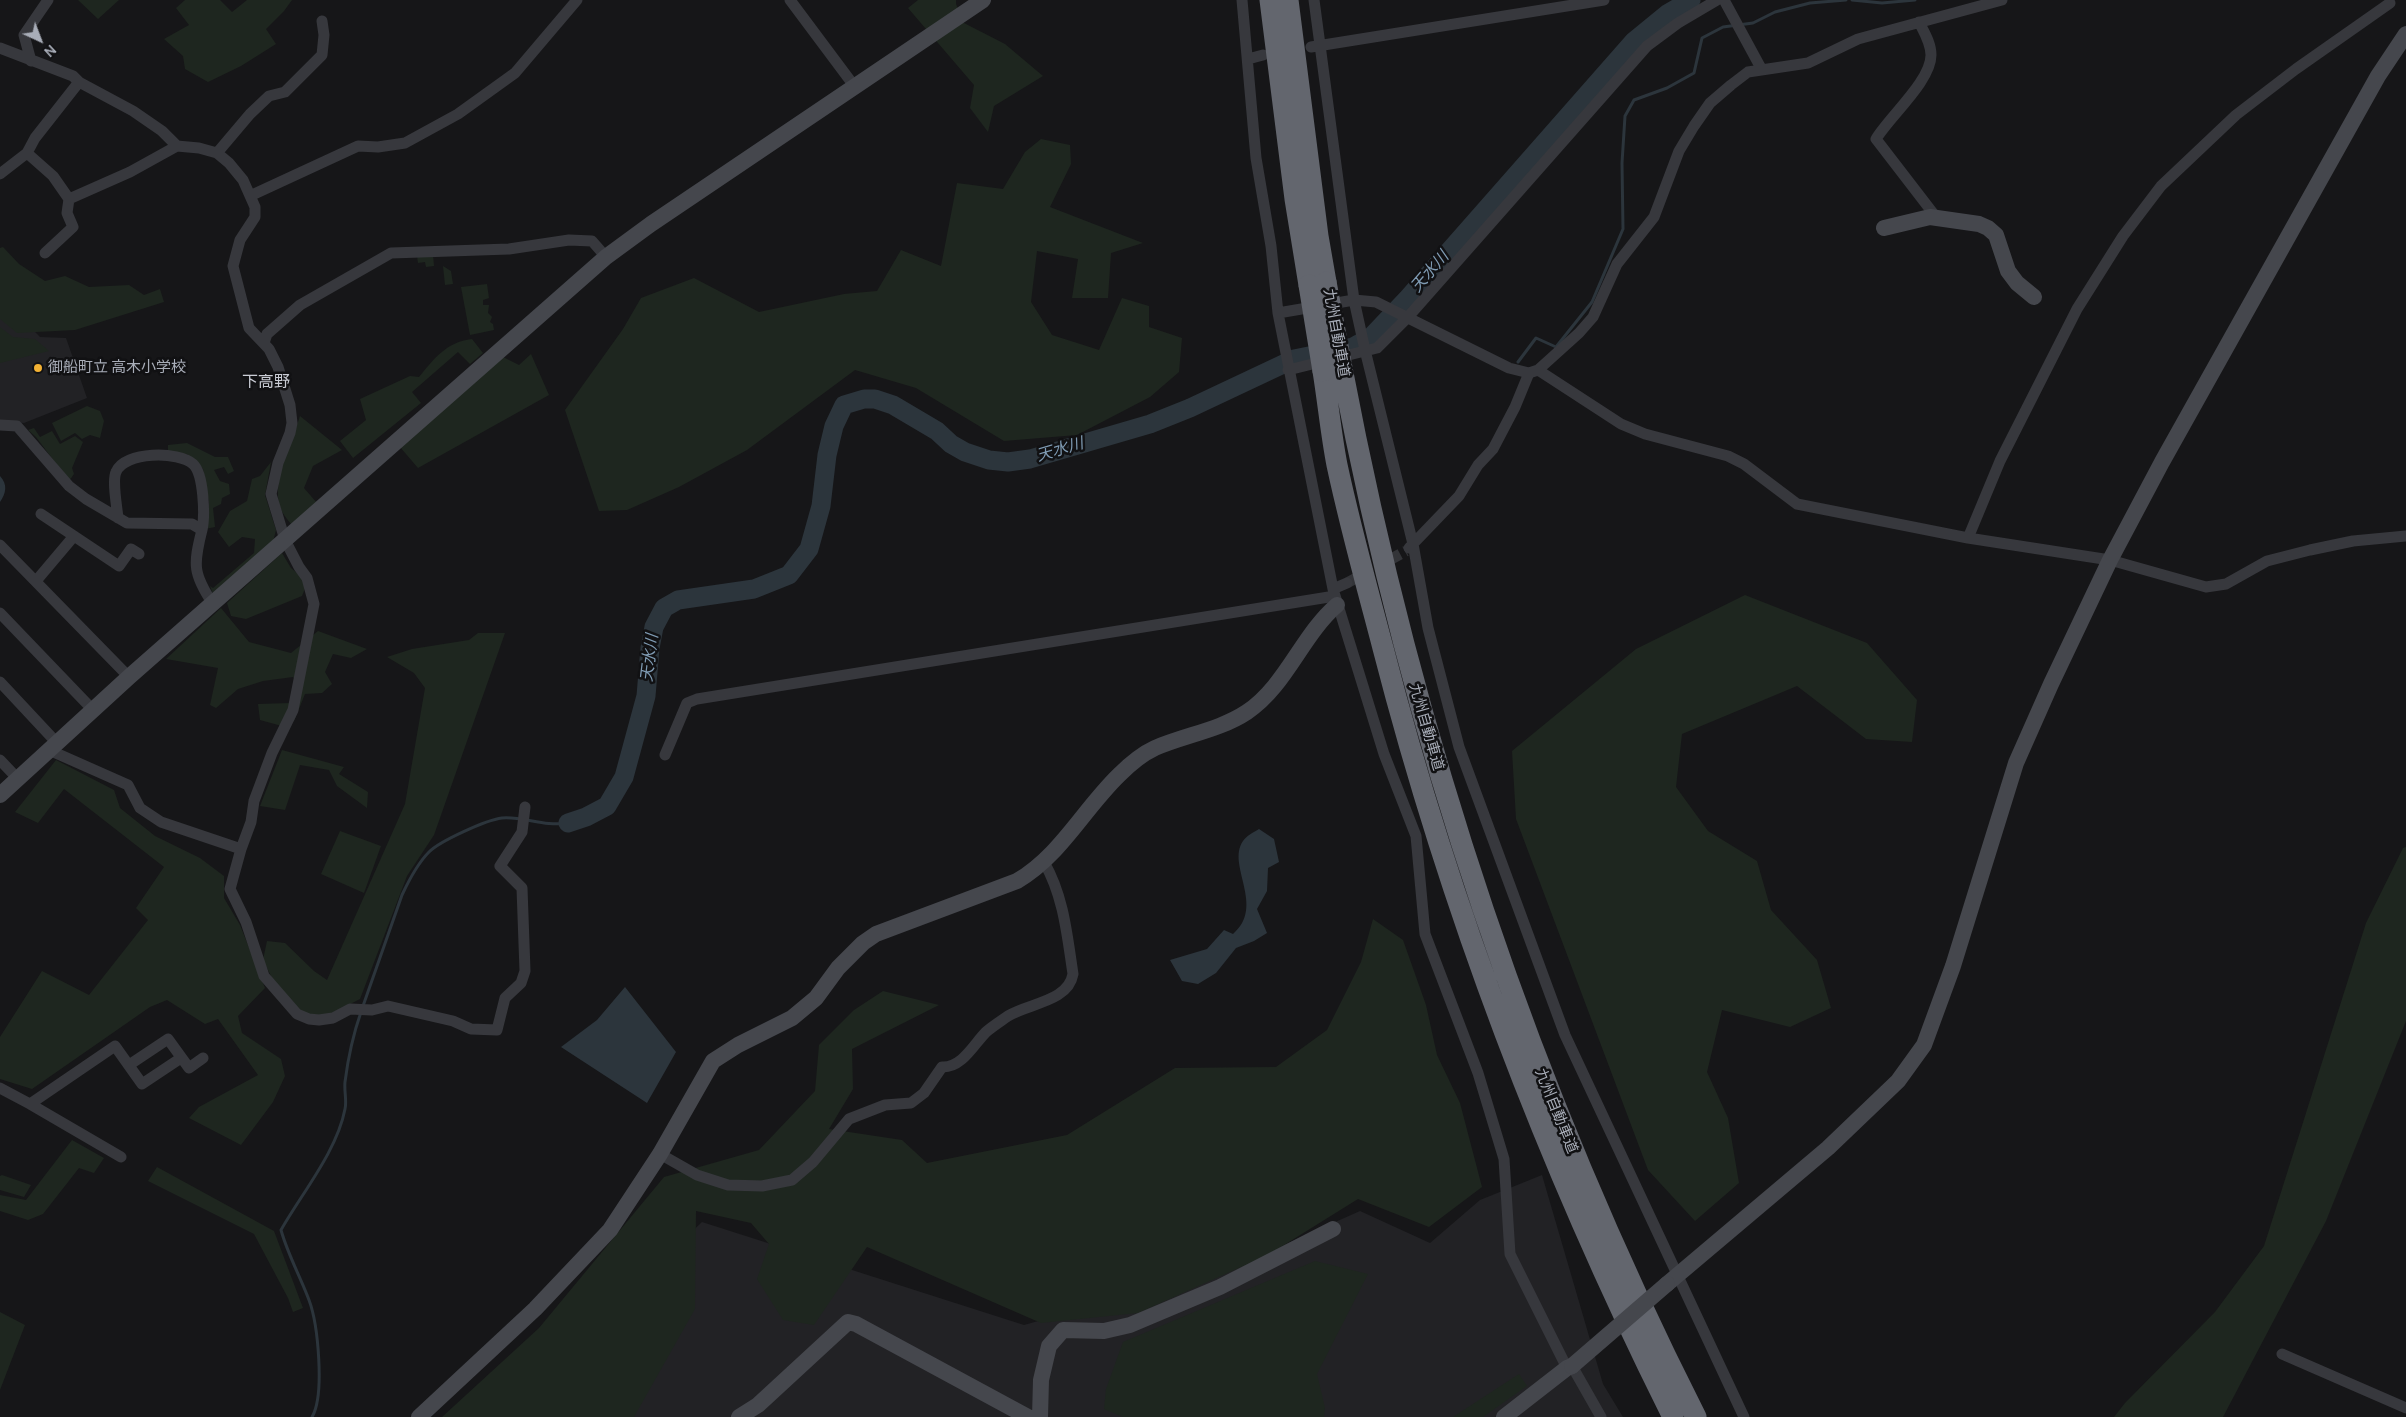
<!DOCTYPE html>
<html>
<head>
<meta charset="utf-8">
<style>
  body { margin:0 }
  #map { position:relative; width:2406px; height:1417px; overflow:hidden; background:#161618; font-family:Manrope,sans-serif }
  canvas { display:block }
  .north { position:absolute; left:15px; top:15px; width:50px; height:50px; -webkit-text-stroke:4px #111113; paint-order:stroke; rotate:137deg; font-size:14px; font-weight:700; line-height:20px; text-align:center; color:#a8adb8 }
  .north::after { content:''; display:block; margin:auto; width:18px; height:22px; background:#a8adb8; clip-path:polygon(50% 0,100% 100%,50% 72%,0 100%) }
</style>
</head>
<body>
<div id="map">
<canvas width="2406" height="1417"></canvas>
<div class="north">N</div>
</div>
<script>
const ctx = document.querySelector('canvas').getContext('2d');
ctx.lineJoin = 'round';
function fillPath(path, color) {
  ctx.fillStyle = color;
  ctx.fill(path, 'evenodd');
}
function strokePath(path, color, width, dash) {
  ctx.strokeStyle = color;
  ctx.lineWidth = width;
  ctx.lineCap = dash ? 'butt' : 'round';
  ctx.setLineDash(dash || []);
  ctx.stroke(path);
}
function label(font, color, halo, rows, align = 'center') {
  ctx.font = font + ' Manrope,"Noto Sans JP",sans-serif';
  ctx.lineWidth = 5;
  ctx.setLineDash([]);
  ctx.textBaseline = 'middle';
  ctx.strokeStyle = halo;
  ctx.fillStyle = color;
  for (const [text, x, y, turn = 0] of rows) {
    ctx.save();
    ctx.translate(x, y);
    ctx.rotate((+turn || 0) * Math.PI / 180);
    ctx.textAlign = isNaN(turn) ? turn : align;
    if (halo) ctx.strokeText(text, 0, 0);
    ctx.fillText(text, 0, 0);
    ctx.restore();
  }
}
const built = new Path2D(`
  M0,296L40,337L66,338L87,398L24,423L0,421Z
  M1542,1175L1603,1384L1623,1417H497L702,1222L1024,1325L1243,1263L1360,1211L1430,1243L1480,1200Z`);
const green = new Path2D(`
  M78,0H119L98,19Z
  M185,0H220L232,12L247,0H292L284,11L266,29L276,44L241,66L208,82L185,69L183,56L164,39L189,25L176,8Z
  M918,0H956V4L964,23L1005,44L1043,76L994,106L988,132L970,108L974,85L908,8Z
  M1041,139L1070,145L1071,164L1050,207L1143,243L1111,253L1108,298H1072L1078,259L1037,251L1031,302L1052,335L1099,350L1122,298L1149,306V327L1182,338L1179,372L1150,397L1077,435L1004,441L916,388L855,370L747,450L679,487L627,510L599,511L565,410L623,329L641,298L694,278L759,312L844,294L877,291L901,250L941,266L957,183L1003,189L1025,152Z
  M3,247L19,264L45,281L65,276L89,287L129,285L144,295L160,289L164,302L75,330L17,333L0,319V248Z
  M433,255L434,266L426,267L425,262L418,263L417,256Z
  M443,266L451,271L453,284L445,285Z
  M487,284L489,298L483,300V305H489L488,313L492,317L490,322L493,324L494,330L470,335L461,287Z
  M0,327L13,337L35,339L49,351L0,363Z
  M472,339L483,353L470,364L458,352L412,392L421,403L353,458L340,441L366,420L360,399L410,376L419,377C434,359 446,342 472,339Z
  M531,354L549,395L418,468L400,447L501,356L519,365Z
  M87,406L100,411L104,421L100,438L90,435L82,439L75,433L61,441L52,423Z
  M300,416L342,450L313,466L304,488L317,503L292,525C285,517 278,508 278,497C277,470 292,441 300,416Z
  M34,428L40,437L52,431L60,444L75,436L83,442L72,468L74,474L69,481L36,437L28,430Z
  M187,443L215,457H228L234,471L228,474L224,467L214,470L220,481L229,484L230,494L222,498L221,504L213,508L215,527L205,529L209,503L203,469L187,454L168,453V445Z
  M271,462L265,495L276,530L272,546L213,594L210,586L213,588L254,553L255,539L242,537L229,547L218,532L230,511L247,501L252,479L260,476Z
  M282,553L291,568L303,578L306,586L302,596L246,619L231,616L227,603Z
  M1745,595L1867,643L1917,700L1912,742L1866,739L1797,686L1682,734L1676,787L1708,831L1757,861L1771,910L1817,960L1831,1008L1790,1027L1722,1010L1707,1072L1728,1118L1739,1183L1695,1221L1648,1170L1516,819L1512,751L1636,649Z
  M221,608L249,642L291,653L318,631L367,649L351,658L333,654L325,672L332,684L322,693L305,694L294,721L282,726L260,720L258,704L290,703L299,686L293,677L263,681L238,689L216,708L210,705L218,668L166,659Z
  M478,633H505L434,835L407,876L360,999L323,1018L299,1011L278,990L263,960L267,941L285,943L314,971L327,980L405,804L425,688L414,673L387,657L412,649L469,640Z
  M282,750L344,767L339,774L368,792L367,808L337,786L329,770L300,765L285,810L260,806Z
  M56,760L114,790L120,808L155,836L200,858L224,876V898L240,925L265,988L238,1016L242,1033L281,1059L285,1076L273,1102L241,1145L189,1118L199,1107L258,1075L218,1019L205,1024L167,1000L150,1007L32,1089L0,1079V1037L42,971L89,995L148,920L136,908L164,867L64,789L38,823L15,812Z
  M340,831L381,846L364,893L321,874Z
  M2406,847V1021L2326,1221L2223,1417H2114L2125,1403L2215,1312L2264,1246L2366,923L2403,848Z
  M1373,919L1403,940L1426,1005L1437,1055L1460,1103L1482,1187L1429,1227L1358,1199L1268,1255L1138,1313L1041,1323L867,1247L814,1325L783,1320L757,1279L769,1244L751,1223L696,1211L695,1309L634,1417H442L539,1328L664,1177L759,1150L815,1091L819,1045L854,1010L883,991L939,1005L852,1049L853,1089L829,1129L902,1140L927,1163L1067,1135L1175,1068L1276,1067L1327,1030L1361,962Z
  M72,1140L104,1158L94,1173L79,1168L43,1214L28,1220L0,1211V1195L26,1200Z
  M157,1167L274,1231L303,1308L293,1312L288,1298L254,1234L148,1181Z
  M0,1176L2,1175L31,1185L24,1197L0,1190Z
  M1315,1261L1368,1274L1317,1374L1325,1408L1324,1417H1123L1104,1409L1106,1389L1123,1342Z
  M0,1312L25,1325L0,1390Z
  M1519,1374L1527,1386L1483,1417H1453Z`);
const water = new Path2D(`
  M0,476C8,485 6,493 0,502Z
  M1259,829L1274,839L1279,862L1268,868L1267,891L1257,909L1267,933L1254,941L1236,948L1216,973L1198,984L1182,981L1170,960L1207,949L1224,930L1233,934C1266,906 1226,865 1243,841C1246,836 1254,832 1259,829Z
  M625,987L676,1052L647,1103L561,1047L597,1020Z`);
const stream = new Path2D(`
  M1852,0L1882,3L1915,0
  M1518,362L1536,338L1556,347L1592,302L1623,229L1622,163L1625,116L1634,100L1667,88L1694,73L1702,38L1723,27L1753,23L1775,12L1810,3L1846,0
  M363,1006L402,895C409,880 417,864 429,852C440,841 486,820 502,818C523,816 544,827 568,823
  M312,1417C325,1395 318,1324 309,1300C300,1276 288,1255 281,1230C302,1193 337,1151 345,1109C347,1101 344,1091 345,1082C348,1058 353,1035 361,1012`);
const river = new Path2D(`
  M568,823L586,817L607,806L624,777L646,696L650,648L654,627L664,608L678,600L754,589L789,575L809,549L821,506L827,455L834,426L844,405L864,399H875L893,405L937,431L951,444L965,452L989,460L1008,462L1030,459L1150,424L1190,408L1294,359L1353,347L1371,337L1408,298L1634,41L1667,14L1691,0`);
const streetTunnel = new Path2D(`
  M1347,583L1406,551`);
const street = new Path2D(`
  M790,0L855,87
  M1242,0L1256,158L1271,246L1278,313L1333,589L1384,754L1416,836L1425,934L1478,1073L1504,1159L1510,1254L1567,1368
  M1314,0L1354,300L1365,350L1413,544L1428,628L1459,747L1565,1035L1744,1417
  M1724,0L1762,70
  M1919,22C1924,32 1931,43 1931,55C1931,81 1890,116 1876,139L1936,217
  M1311,47L1604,0
  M0,48L73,76L79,82L133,111L162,131L177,146L199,148L217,153L229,163L243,180L255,207V217L240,240L233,266L249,328L269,349L278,367L290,405L292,423L290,433L278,463L271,494L285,540L299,567L307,578L314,604L293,710L272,753L254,801L251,822L241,849
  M1248,59L1263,55
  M31,61L24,35L48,0
  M27,153L53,176L69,199
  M217,153L250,114L269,96L285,92L322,55L324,35L322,21
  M0,174L27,153L35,138L79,82
  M252,195L358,146L378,147L405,143L458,114L515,73L577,0
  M45,253L73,227L67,213L69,199L130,172L177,146
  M1278,313L1354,300L1376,302L1509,368L1529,373L1538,370L1579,333L1593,317L1617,264L1654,217L1679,151L1694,126L1710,103L1731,85L1748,72L1808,63L1858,39L2002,0
  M264,343L267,334L300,305L391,253L509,249L569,240L592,241L606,257
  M1288,370L1377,348L1408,317L1647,46L1678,23L1717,0
  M1538,370L1621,424L1645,434L1728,456L1744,464L1797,504L1968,538L2110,560L2206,587L2226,584L2267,561L2310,550L2353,541L2406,536
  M0,425L17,426L69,486L86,499L127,523L192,524L202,530C193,565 193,574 213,604
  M41,514L119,566L131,549L139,554
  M118,518C117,507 112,481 116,472C124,451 179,451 193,464C204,474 205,516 202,530
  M1968,538L2000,461L2077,309L2123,236L2161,186L2236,115L2296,69L2390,3
  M0,545L129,677
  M1409,548L1459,496L1478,465L1493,449L1515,407L1529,373
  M36,581L74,536
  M1333,589L1347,583
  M0,613L93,710
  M0,682L57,743
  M49,750L128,785L140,808L161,822L241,849L230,889L246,922L264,976L297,1014L309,1019L319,1020L333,1018L350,1009L372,1010L388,1006L453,1021L471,1029L497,1030L505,998L521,983L525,971L522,888L500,866L522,832L525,807
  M665,755L687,703L697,699L1335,596
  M0,760L18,779
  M129,1065L168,1039L189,1068L203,1058
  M0,1088L30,1104L121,1157
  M30,1104L115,1046L142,1084L181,1058
  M660,1154L697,1175L728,1185L762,1186L792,1180L813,1162L849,1119L885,1105L911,1103L924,1093L942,1067C962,1068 974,1044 986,1032C993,1026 1001,1021 1008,1016C1029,1003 1068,1002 1073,974C1067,935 1064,897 1044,862
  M2282,1354L2406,1408
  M1572,1366L1601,1417`);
const secondary = new Path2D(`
  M1884,228L1930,217L1979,224L1988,228L1996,235L2008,271L2017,283L2034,297
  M0,795L129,677L606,257L651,224L983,0
  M1667,1284L1828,1148L1898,1081L1924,1045L1953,966L2016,763L2051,684L2110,560L2162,462L2378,76L2406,34
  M419,1417L535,1309L610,1230L660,1154L713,1061L738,1045L792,1018L816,998L838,968L863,943L876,934L1017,881C1060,856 1083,810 1119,775C1129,765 1142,754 1155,748C1185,735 1220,730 1247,712C1286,686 1302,635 1337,605
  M739,1417L758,1405L848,1322L856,1324L1028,1417
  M1040,1417L1041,1380L1049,1346L1063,1330L1104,1331L1130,1325L1220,1287L1333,1229
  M1504,1417L1567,1368L1572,1366`);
const highway = new Path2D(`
  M1270,0L1295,199L1309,285
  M1288,0L1318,236L1326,282
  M1342,368C1411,732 1528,1086 1696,1417
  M1323,371C1328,402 1331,434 1337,465C1350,526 1367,587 1383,648C1451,912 1551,1173 1673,1417`);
const secondaryBridge = new Path2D(`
  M1572,1366L1667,1284`);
const highwayBridge = new Path2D(`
  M1326,282L1342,368
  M1309,285L1323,371`);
const markers = [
  [38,368,5,"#f2b134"]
];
const streetNames = [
  ["九州自動車道",1336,333,80],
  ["九州自動車道",1426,727,74],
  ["九州自動車道",1556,1111,68]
];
const poiNames = [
  ["御船町立 高木小学校",48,368]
];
const waterNames = [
  ["天水川",1430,272,-49],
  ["天水川",1060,450,-16],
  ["天水川",650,658,-83]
];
const neighbourhoodNames = [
  ["下高野",266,383]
];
fillPath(built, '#222225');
fillPath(green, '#1e261f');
fillPath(water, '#2c353c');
strokePath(stream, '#2c353c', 3);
strokePath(river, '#2c353c', 19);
strokePath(streetTunnel, '#333438', 11, [11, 5.5]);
strokePath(street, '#37383d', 11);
strokePath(secondary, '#45474d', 16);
strokePath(highway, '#63666e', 21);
strokePath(secondaryBridge, '#45474d', 16);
strokePath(highwayBridge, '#63666e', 21);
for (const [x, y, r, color] of markers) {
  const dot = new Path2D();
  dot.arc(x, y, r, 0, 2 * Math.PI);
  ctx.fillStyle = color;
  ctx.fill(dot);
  strokePath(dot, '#111113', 2);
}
label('15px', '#a8adb8', '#111113', streetNames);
label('15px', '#a8adb8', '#111113', poiNames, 'left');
label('italic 16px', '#7f9bb3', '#111113', waterNames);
label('16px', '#c9ccd4', '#111113', neighbourhoodNames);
</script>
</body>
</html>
